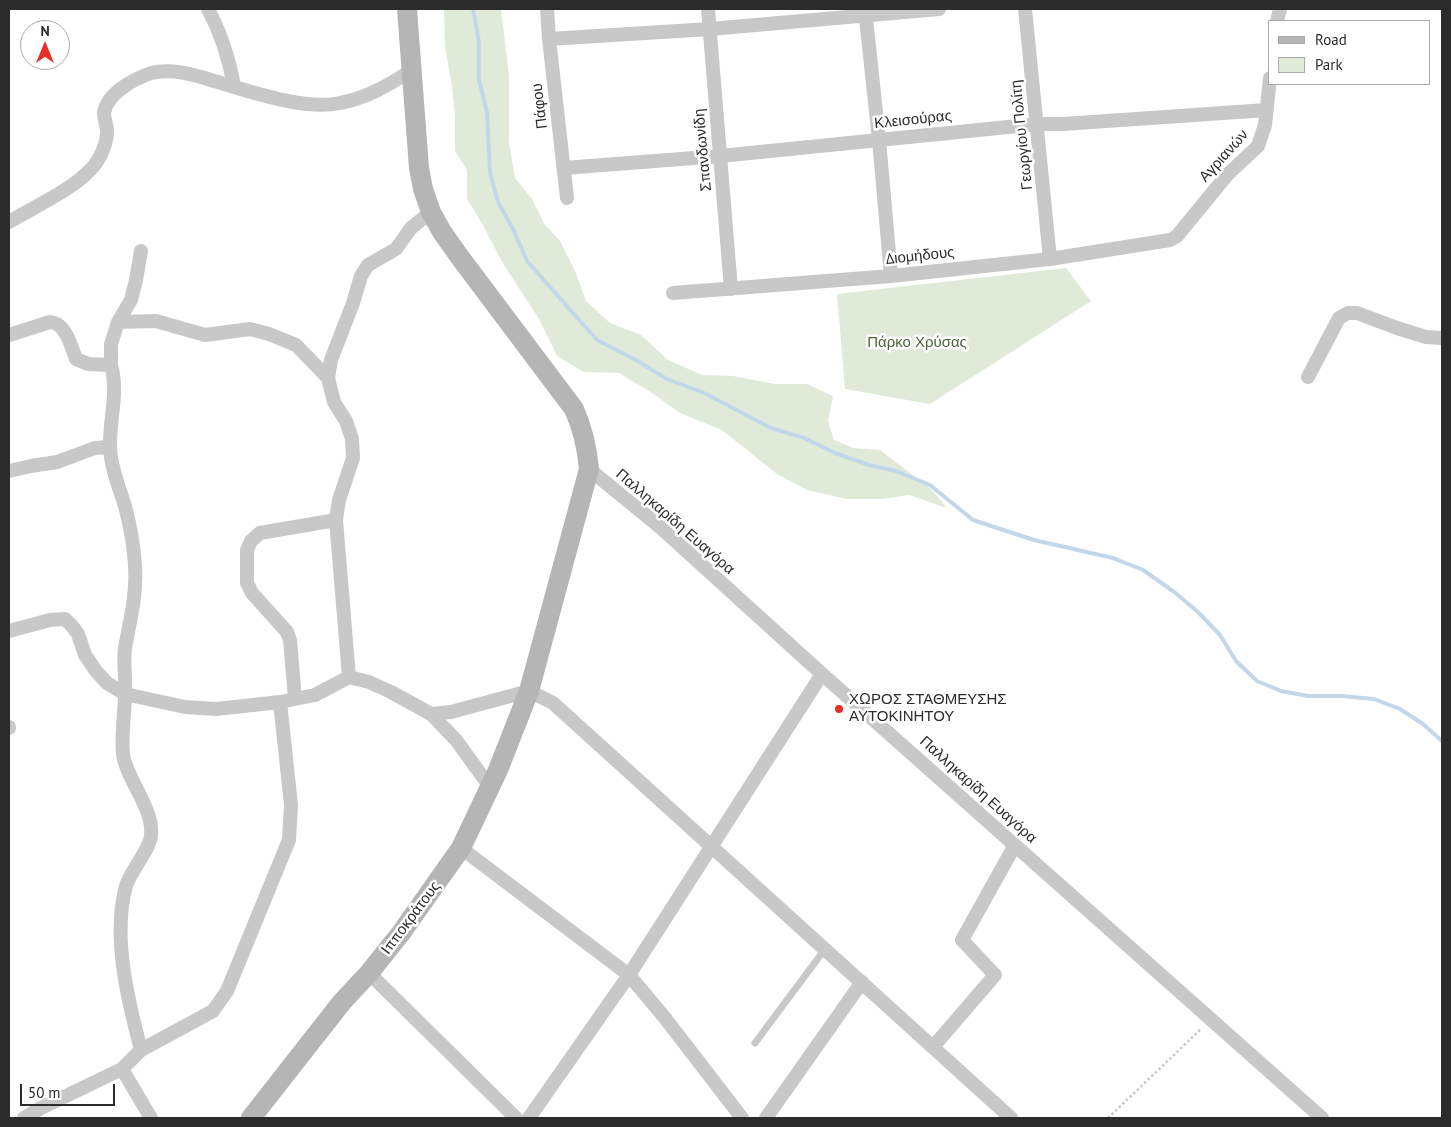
<!DOCTYPE html>
<html>
<head>
<meta charset="utf-8">
<style>
  body { margin:0 }
  #map { position:relative; width:1451px; height:1127px; overflow:hidden; background:#fff; font-family:"PT Sans",sans-serif }
  canvas { display:block }
  .frame { position:absolute; inset:0; border:10px solid #2b2b2b; pointer-events:none }
  .legend { position:absolute; left:1268px; top:20px; width:162px; height:65px; box-sizing:border-box; background:#fff; border:1px solid #aaa; margin:0; padding:6px 9px; list-style:none; font-size:15px; color:#2b2b2b }
  .legend li { display:flex; align-items:center; gap:10px; height:25px }
  .legend b { width:25px; border:1px solid #aaa }
  .north { position:absolute; left:20px; top:20px; width:50px; height:50px; box-sizing:border-box; background:#fff; border:1px solid #aaa; border-radius:50%; rotate:0deg; font-size:14px; font-weight:700; line-height:20px; text-align:center; color:#2b2b2b }
  .north::after { content:''; display:block; margin:auto; width:18px; height:22px; background:#e92d27; clip-path:polygon(50% 0,100% 100%,50% 72%,0 100%) }
  .scale { position:absolute; left:20px; top:1084px; width:95px; height:22px; box-sizing:border-box; border:2px solid #2b2b2b; border-top:0; padding-left:6px; font-size:15px; line-height:18px; white-space:nowrap; color:#2b2b2b; -webkit-text-stroke:4px #fff; paint-order:stroke }
</style>
</head>
<body>
<div id="map">
<canvas width="1451" height="1127"></canvas>
<div class="frame"></div>
<ul class="legend">
<li><b style="height:6px;background:#b5b5b5"></b>Road</li>
<li><b style="height:14px;background:#e0ead8"></b>Park</li>
</ul>
<div class="north">N</div>
<div class="scale">50 m</div>
</div>
<script>
const ctx = document.querySelector('canvas').getContext('2d');
ctx.lineJoin = 'round';
function fillPath(path, color) {
  ctx.fillStyle = color;
  ctx.fill(path, 'evenodd');
}
function strokePath(path, color, width, dash) {
  ctx.strokeStyle = color;
  ctx.lineWidth = width;
  ctx.lineCap = dash ? 'butt' : 'round';
  ctx.setLineDash(dash || []);
  ctx.stroke(path);
}
function label(font, color, halo, rows, align = 'center') {
  ctx.font = font + ' "PT Sans",sans-serif';
  ctx.lineWidth = 5;
  ctx.setLineDash([]);
  ctx.textBaseline = 'middle';
  ctx.strokeStyle = halo;
  ctx.fillStyle = color;
  for (const [text, x, y, turn = 0] of rows) {
    ctx.save();
    ctx.translate(x, y);
    ctx.rotate((+turn || 0) * Math.PI / 180);
    ctx.textAlign = isNaN(turn) ? turn : align;
    if (halo) ctx.strokeText(text, 0, 0);
    ctx.fillText(text, 0, 0);
    ctx.restore();
  }
}
const green = new Path2D(`
  M444,9H501L509,76V142L515,178L532,199L545,225L560,241L575,271L586,301L610,323L641,335L668,360L702,375L733,376L775,384H807L833,396L828,421L834,440L853,448L880,450L931,489L947,508L909,495L883,499H847L807,490L777,474L722,430L680,413L652,393L619,373L584,372L557,356L539,319L502,262L483,225L467,199V170L455,151V115L452,86L445,47Z
  M1066,268L1091,301L930,404L845,389L837,294Z`);
const stream = new Path2D(`
  M473,9L479,42V80L487,112L490,173L498,202L513,229L527,261L597,340L636,360L667,379L704,393L771,428L804,438L835,453L869,465L896,471L930,485L973,520L1034,540L1113,558L1143,570L1173,591L1198,612L1220,635L1236,661L1257,681L1281,691L1308,696H1342L1374,699L1400,709L1423,724L1442,741`);
const path = new Path2D(`
  M1108,1118L1202,1028`);
const lane = new Path2D(`
  M755,1043L825,949`);
const street = new Path2D(`
  M208,9C221,33 229,59 234,86
  M547,9L549,39L567,198
  M708,9L731,289
  M865,9L879,140L891,276
  M1025,9L1050,259
  M1277,21L1280,9
  M549,39L710,29L939,9
  M564,168L720,156L1038,124H1063L1267,110
  M9,222C34,207 72,190 91,169C100,160 107,144 107,131C107,125 104,119 104,113C107,93 134,79 151,73C170,68 192,74 211,80C246,90 304,111 340,103C367,98 389,85 412,70
  M673,293L891,276L1050,259L1170,240L1177,236L1227,175L1258,146L1265,125L1270,78
  M118,322L156,321L205,335L250,329L269,334L296,345L328,378
  M9,335L50,322C66,323 71,346 76,359L88,364L111,365C119,393 109,419 110,448C111,468 119,487 125,506C130,525 134,546 135,566C137,594 130,621 125,648C123,662 126,679 125,693C125,713 121,733 123,754C127,781 154,808 151,836C149,851 132,868 126,886C112,936 128,1001 141,1050
  M111,365V344L118,322L131,300L136,280L141,251
  M1308,377L1339,318L1348,313H1357L1397,328L1426,337L1442,338
  M589,469L660,527L822,674L1322,1118
  M9,471L31,466L57,462L95,448L110,447
  M9,631L50,620L65,619L72,626L78,634L85,655L96,671L107,683L125,694L185,707L216,709L280,702L315,695L349,677L369,682L391,692L431,714L456,740L490,787
  M349,677L336,520L339,500L353,458L352,439L346,421L334,402L328,378L331,360L353,303L361,276L368,265L396,249L411,228L431,212
  M295,699L290,640L287,632L252,593L247,583V550L251,541L260,533L336,520
  M431,714L451,712L529,691L553,703L1011,1118
  M9,727V728
  M461,848L629,975L665,1018L742,1118
  M369,973L516,1118
  M933,1047L995,975L962,940L1015,845
  M122,1069L151,1118
  M24,1118L41,1108L122,1069L141,1050L213,1011L227,991L289,840L291,805L280,702
  M529,1118L629,975L822,674
  M766,1118L862,982`);
const secondary = new Path2D(`
  M251,1118L342,1002L369,973L401,933L461,848L498,770L529,691L589,469C587,447 583,429 574,409L459,256L442,232L431,212L423,189L419,168L407,9`);
const markers = [
  [839,709,5,"#e92d27"]
];
const streetNames = [
  ["Πάφου",540,106,-97],
  ["Κλεισούρας",913,120,-6],
  ["Γεωργίου Πολίτη",1022,135,-96],
  ["Σπανδωνίδη",703,150,-95],
  ["Αγριανών",1224,156,-48],
  ["Διομήδους",920,256,-6],
  ["Παλληκαρίδη Ευαγόρα",675,522,41],
  ["Παλληκαρίδη Ευαγόρα",978,790,42],
  ["Ιπποκράτους",411,918,-53]
];
const parkNames = [
  ["Πάρκο Χρύσας",917,343]
];
const poiNames = [
  ["ΧΩΡΟΣ ΣΤΑΘΜΕΥΣΗΣ",849,700],
  ["ΑΥΤΟΚΙΝΗΤΟΥ",849,717]
];
fillPath(green, '#e0ead8');
strokePath(stream, '#c3d7eb', 4);
strokePath(path, '#c8c8c8', 2.5, [2.5, 2.5]);
strokePath(lane, '#c8c8c8', 7);
strokePath(street, '#c8c8c8', 14);
strokePath(secondary, '#b5b5b5', 20);
for (const [x, y, r, color] of markers) {
  const dot = new Path2D();
  dot.arc(x, y, r, 0, 2 * Math.PI);
  ctx.fillStyle = color;
  ctx.fill(dot);
  strokePath(dot, '#fff', 2);
}
label('15px', '#2b2b2b', '#fff', streetNames);
label('15px', '#496738', '#fff', parkNames);
label('15px', '#2b2b2b', '#fff', poiNames, 'left');
</script>
</body>
</html>
